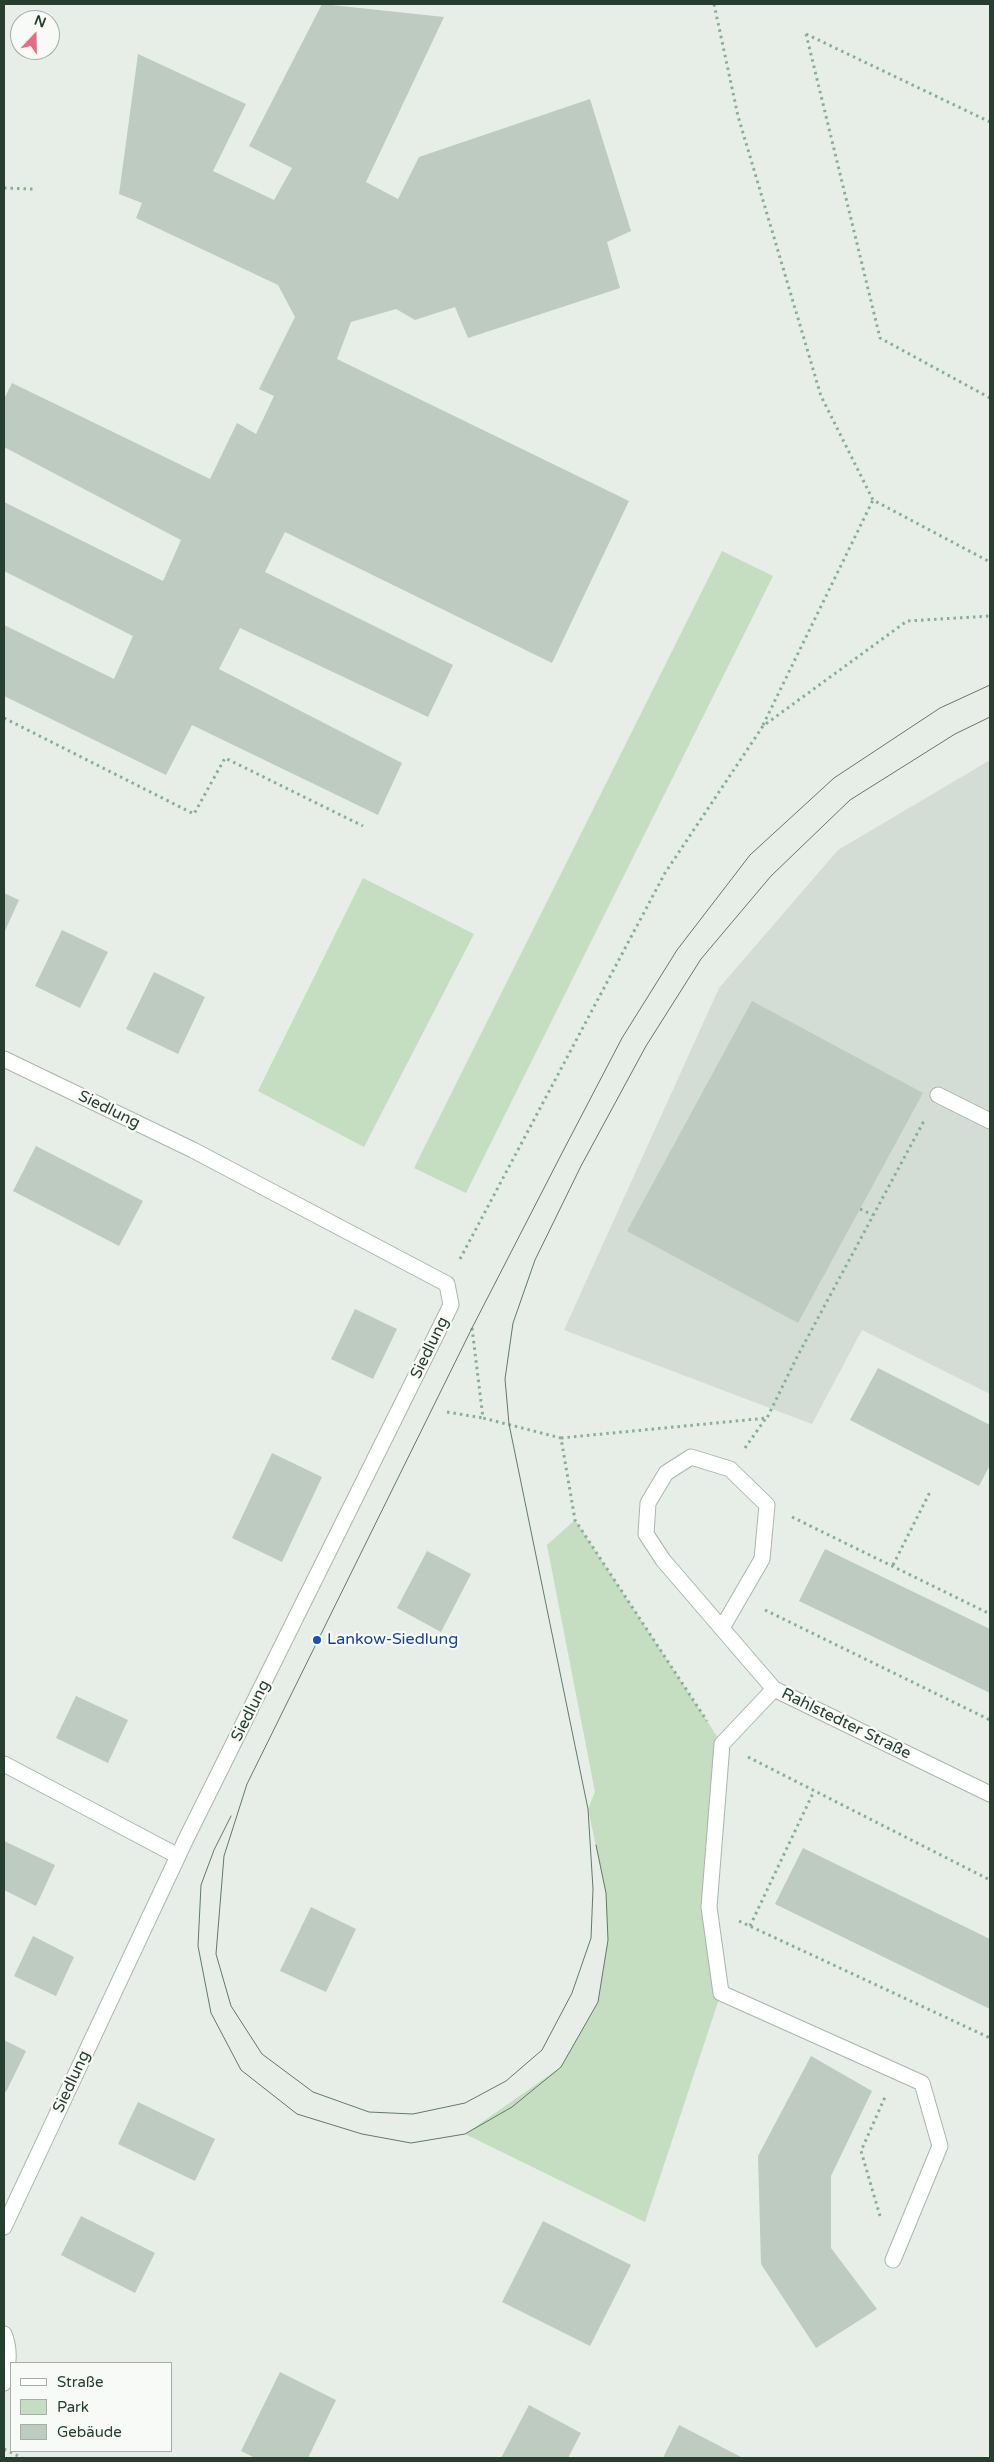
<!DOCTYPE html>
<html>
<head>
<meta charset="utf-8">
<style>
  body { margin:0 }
  #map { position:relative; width:994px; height:2462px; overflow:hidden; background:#e6eee7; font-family:"Varela Round",sans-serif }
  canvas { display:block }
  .frame { position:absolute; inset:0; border:5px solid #263f2e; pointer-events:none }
  .legend { position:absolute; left:10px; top:2362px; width:162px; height:90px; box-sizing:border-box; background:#f7faf7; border:1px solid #a3afa7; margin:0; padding:6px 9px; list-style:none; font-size:15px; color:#263f2e }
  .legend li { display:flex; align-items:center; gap:10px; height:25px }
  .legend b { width:25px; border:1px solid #a3afa7 }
  .north { position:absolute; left:10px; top:10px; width:50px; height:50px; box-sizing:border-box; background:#f7faf7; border:1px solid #a3afa7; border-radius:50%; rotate:21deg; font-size:14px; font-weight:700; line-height:20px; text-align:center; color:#263f2e }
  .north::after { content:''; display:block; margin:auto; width:18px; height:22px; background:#e76b81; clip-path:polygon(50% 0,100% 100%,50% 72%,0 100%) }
</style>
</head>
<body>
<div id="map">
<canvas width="994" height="2462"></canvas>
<div class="frame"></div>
<ul class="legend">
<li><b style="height:6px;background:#fff"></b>Straße</li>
<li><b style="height:14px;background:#c5ddc1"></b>Park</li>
<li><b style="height:14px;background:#becbc1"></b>Gebäude</li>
</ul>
<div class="north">N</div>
</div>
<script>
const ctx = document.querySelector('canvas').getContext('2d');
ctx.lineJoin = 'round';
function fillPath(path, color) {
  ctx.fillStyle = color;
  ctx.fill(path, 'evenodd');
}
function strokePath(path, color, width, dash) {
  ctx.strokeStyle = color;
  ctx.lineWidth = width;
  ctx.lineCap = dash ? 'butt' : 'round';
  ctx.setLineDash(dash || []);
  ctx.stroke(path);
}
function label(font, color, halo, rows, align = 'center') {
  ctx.font = font + ' "Varela Round",sans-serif';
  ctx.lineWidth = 4.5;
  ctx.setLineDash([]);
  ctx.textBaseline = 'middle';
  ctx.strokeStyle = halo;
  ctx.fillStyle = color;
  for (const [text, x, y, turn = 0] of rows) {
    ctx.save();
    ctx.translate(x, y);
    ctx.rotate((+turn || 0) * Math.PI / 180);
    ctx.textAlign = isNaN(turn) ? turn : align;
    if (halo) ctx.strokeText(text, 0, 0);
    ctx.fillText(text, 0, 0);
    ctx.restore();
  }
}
const built = new Path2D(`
  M990,760V1394L862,1330L812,1424L564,1330L719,988L838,850Z`);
const green = new Path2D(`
  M722,551L773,576L466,1193L414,1168Z
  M363,878L474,934L364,1147L258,1091Z
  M575,1520L722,1744L709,1907L721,1993L645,2222L465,2134L561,2067L598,2002L608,1940L606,1893L588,1809L595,1792L547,1545Z`);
const building = new Path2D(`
  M322,4L444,17L366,182L398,199L419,157L590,99L631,231L607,242L620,288L468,338L455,307L415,320L396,309L351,322L337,359L629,501L552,663L285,532L265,572L453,665L428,717L240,628L219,669L402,763L378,815L192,725L166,775L4,696V625L114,679L133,636L4,571V502L163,581L181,540L4,447V399L12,383L210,479L237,423L256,434L274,396L259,389L295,317L278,285L136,218L142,203L119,194L138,54L246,104L213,171L274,200L292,168L249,146Z
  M4,893L19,900L4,933Z
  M62,930L108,952L80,1008L35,986Z
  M154,972L205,997L178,1054L126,1029Z
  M752,1001L923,1093L798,1323L627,1231Z
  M36,1146L143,1201L119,1246L13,1191Z
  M355,1309L397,1329L373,1379L331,1359Z
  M878,1368L990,1425V1465L979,1486L850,1420Z
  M272,1453L322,1477L282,1562L232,1538Z
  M825,1549L990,1629V1693L799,1601Z
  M427,1551L471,1574L441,1632L397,1608Z
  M76,1696L128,1720L108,1763L56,1738Z
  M4,1841L55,1865L36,1906L4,1890Z
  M803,1848L990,1939V2009L775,1904Z
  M311,1907L356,1929L326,1992L280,1971Z
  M33,1936L74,1957L56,1996L14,1976Z
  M4,2040L26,2051L6,2092L4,2091Z
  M811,2056L872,2091L831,2176V2248L877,2309L816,2348L761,2264L758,2156Z
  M138,2102L215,2139L195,2181L118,2144Z
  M81,2216L155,2253L135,2293L61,2255Z
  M543,2221L631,2265L590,2346L502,2302Z
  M280,2372L336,2400L308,2458H255L241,2451Z
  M529,2405L581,2433L568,2458H501Z
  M679,2425L743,2458H663Z`);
const path = new Path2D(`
  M714,4L738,116L821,396L873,500L990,562
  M806,34L880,338L990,398
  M806,34L990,122
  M4,188L33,189
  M4,718L194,814L225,758L363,826
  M763,725L873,500
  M860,1209L873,1215
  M460,1259L665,873L763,726L907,621L990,616
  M472,1328L483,1418L561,1438L575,1520L707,1721
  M447,1412L483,1418
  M561,1438L767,1418L797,1357L925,1119
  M745,1448L766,1418
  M792,1517L990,1614
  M893,1565L931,1490
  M765,1610L990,1720
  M748,1757L990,1880
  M739,1921L990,2038
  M750,1926L814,1791
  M880,2216L861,2151L885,2097
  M4,2449L22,2458`);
const service = new Path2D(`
  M938,1095L990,1121
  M774,1689L722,1744L709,1907L721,1993L922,2083L940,2146L893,2260`);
const minor = new Path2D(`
  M4,1059L193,1150L447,1284L451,1305L186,1839L4,2227
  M722,1628L762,1559L767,1505L730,1469L691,1457L666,1473L648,1503L646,1534L663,1560L774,1689L990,1794
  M4,1764L178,1856
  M4,2334C11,2351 8,2365 4,2383`);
const tram = new Path2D(`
  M990,685L940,708L834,778L750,855L677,950L622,1038L561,1155L472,1328L247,1784L224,1856L216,1954L231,2006L262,2054L313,2092L369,2112L413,2114L465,2103L506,2081L542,2050L572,1993L591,1938L593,1889L588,1809L509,1424L505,1379L513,1323L535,1260L581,1166L646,1046L701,959L771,876L850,800L955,734L990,717
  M231,1816L214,1850L201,1885L198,1946L211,2013L241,2070L297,2114L362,2134L411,2143L465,2134L512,2107L561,2067L598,2002L608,1940L606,1893L596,1845`);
const markers = [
  [317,1640,5,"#1a4fb4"]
];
const streetNames = [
  ["Siedlung",109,1110,26],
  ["Siedlung",430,1348,-64],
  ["Siedlung",251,1711,-63],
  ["Rahlstedter Straße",846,1724,26],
  ["Siedlung",72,2082,-65]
];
const transitNames = [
  ["Lankow-Siedlung",327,1640]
];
fillPath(built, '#d4ddd5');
fillPath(green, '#c5ddc1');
fillPath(building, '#becbc1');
strokePath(service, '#a9b6ac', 17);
strokePath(minor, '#a9b6ac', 17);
strokePath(path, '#89af93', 3, [2.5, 4]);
strokePath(service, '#fff', 15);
strokePath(minor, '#fff', 15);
strokePath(tram, '#617a69', 1);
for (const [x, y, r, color] of markers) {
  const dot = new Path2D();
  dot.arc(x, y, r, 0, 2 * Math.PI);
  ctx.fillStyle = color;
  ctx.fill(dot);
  strokePath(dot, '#f7faf7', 2);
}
label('16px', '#263f2e', '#f7faf7', streetNames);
label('16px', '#164399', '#f7faf7', transitNames, 'left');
</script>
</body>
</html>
